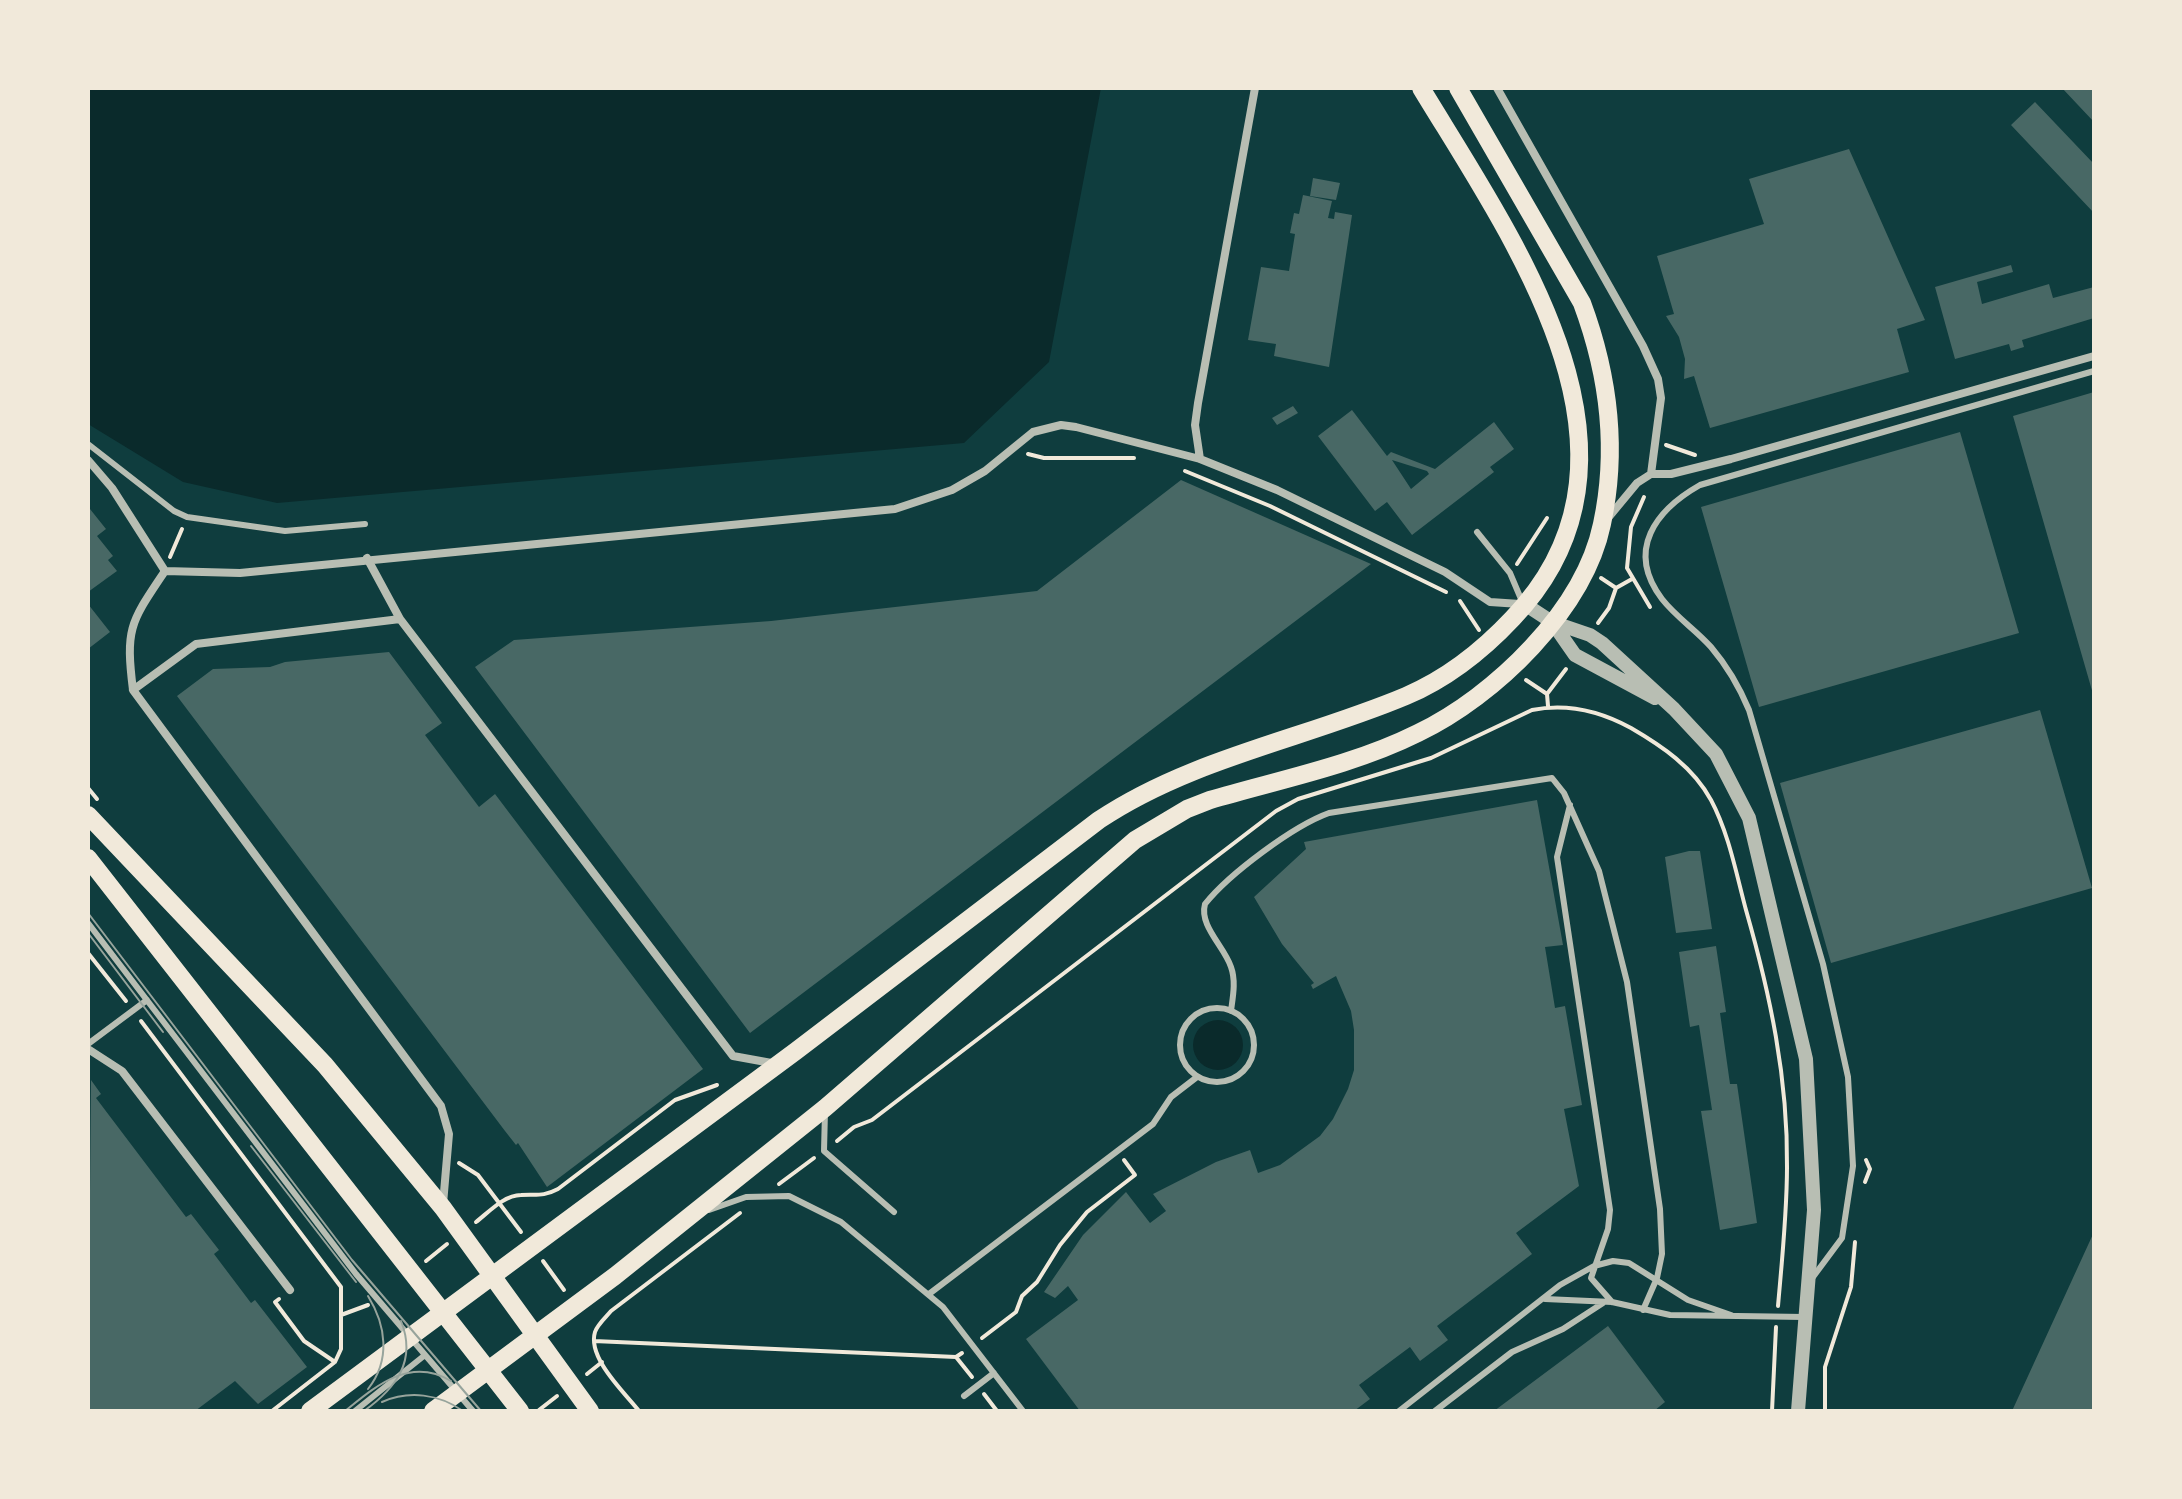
<!DOCTYPE html>
<html>
<head>
<meta charset="utf-8">
<style>
  body { margin:0 }
  #map { position:relative; width:2182px; height:1499px; overflow:hidden; background:#0f3d3e; font-family:Barlow,sans-serif }
  canvas { display:block }
  .frame { position:absolute; inset:0; border:90px solid #f1e9da; pointer-events:none }
</style>
</head>
<body>
<div id="map">
<canvas width="2182" height="1499"></canvas>
<div class="frame"></div>
</div>
<script>
const ctx = document.querySelector('canvas').getContext('2d');
ctx.lineJoin = 'round';
function fillPath(path, color) {
  ctx.fillStyle = color;
  ctx.fill(path, 'evenodd');
}
function strokePath(path, color, width, dash) {
  ctx.strokeStyle = color;
  ctx.lineWidth = width;
  ctx.lineCap = dash ? 'butt' : 'round';
  ctx.setLineDash(dash || []);
  ctx.stroke(path);
}
const water = new Path2D(`
  M88,88H1101L1049,362L964,443L277,503L183,482L88,424Z
  M1193 1045a25 25 0 1 1 50 0a25 25 0 1 1-50 0Z`);
const building = new Path2D(`
  M2062,88H2094V122Z
  M2035,102L2094,164V213L2011,125Z
  M1849,149L1925,320L1897,329L1909,372L1710,428L1694,376L1684,379L1685,359L1679,337L1666,316L1674,314L1657,256L1764,224L1749,179Z
  M1313,178L1340,183L1336,200L1310,196Z
  M1303,195L1332,201L1328,218L1334,219L1335,212L1352,215L1329,367L1274,356L1276,344L1248,340L1261,267L1289,271L1295,234L1290,233L1294,213L1299,214Z
  M2011,265L2013,272L1977,282L1982,304L2049,284L2053,298L2094,287V318L2022,340L2024,347L2011,351L2009,344L1955,359L1935,287Z
  M2094,392V694H2093L2013,416Z
  M1293,406L1298,413L1277,425L1272,418Z
  M1352,410L1387,456L1391,452L1435,469L1494,422L1514,449L1490,467L1494,472L1412,535L1387,502L1375,511L1318,436ZM1392,460L1427,471L1429,474L1411,489Z
  M1960,432L2019,633L1759,707L1701,507Z
  M1181,480L1371,564L750,1033L475,667L514,640L771,621L1037,591Z
  M90,509L106,529L97,536L113,556L108,560L117,571L88,592Z
  M88,604L110,632L88,649Z
  M389,652L442,723L425,735L479,807L495,794L703,1069L547,1187L518,1143L516,1145L505,1131L177,696L213,669L270,667L285,662Z
  M2040,710L2092,888L1831,963L1780,783Z
  M1537,800L1563,945L1545,947L1555,1008L1565,1006L1582,1105L1564,1109L1579,1186L1516,1233L1532,1254L1437,1326L1448,1340L1420,1361L1410,1347L1359,1385L1370,1399L1354,1411H1080L1026,1339L1078,1300L1068,1286L1055,1298L1044,1292L1083,1235L1126,1192L1150,1223L1166,1211L1153,1194L1216,1162L1250,1150L1258,1173L1280,1165L1320,1136L1333,1119L1348,1089L1354,1070V1030L1351,1011L1336,976L1313,989L1311,985L1314,983L1282,944L1254,897L1306,849L1304,842Z
  M1689,851H1700L1712,929L1676,933L1665,857Z
  M1716,946L1726,1012L1720,1013L1730,1084H1737L1757,1223L1720,1230L1701,1111L1712,1110L1699,1025L1690,1027L1679,952Z
  M91,1080L101,1094L96,1098L186,1217L191,1214L219,1250L214,1254L251,1303L255,1300L307,1367L258,1404L235,1381L195,1411H88Z
  M2094,1232V1411H2012Z
  M1608,1326L1665,1402L1654,1411H1494Z`);
const path = new Path2D(`
  M1666,445L1695,455
  M1028,454L1044,458H1134
  M1185,471L1270,506L1446,592
  M1644,497L1631,527L1627,568L1650,607
  M170,557L182,529
  M1517,564L1547,518
  M1601,578L1616,588
  M1460,601L1479,630
  M1598,623L1609,608L1616,588L1632,579
  M1526,680L1547,694
  M1548,706L1547,694L1566,669
  M88,788L97,799
  M88,953L126,1001
  M141,1021L341,1287V1349L335,1362L272,1411
  M837,1141L854,1127L872,1120L1276,811L1298,799L1431,758L1532,710C1567,703 1600,711 1631,728C1662,746 1693,767 1711,800C1729,834 1736,873 1746,910C1770,994 1788,1078 1787,1167C1787,1213 1782,1260 1778,1306
  M459,1163L478,1175L521,1232
  M1865,1182L1870,1169L1866,1160
  M779,1184L814,1158
  M476,1222C489,1212 504,1195 521,1195C536,1194 543,1197 558,1189L675,1100L717,1085
  M426,1261L447,1244
  M543,1261L564,1290
  M279,1299L275,1302L304,1341L335,1362
  M341,1315L368,1305
  M982,1338L1016,1312L1022,1296L1037,1282L1060,1245L1087,1212L1135,1175L1124,1160
  M594,1341L956,1357L962,1353
  M956,1357L972,1377
  M587,1374L602,1362
  M984,1394L997,1411
  M539,1410L557,1396
  M639,1411C625,1393 587,1358 595,1332C597,1325 606,1317 611,1311L740,1213
  M1772,1411L1776,1327
  M1825,1411V1367L1851,1287L1855,1242`);
const service = new Path2D(`
  M88,444L174,511L187,517L285,531L365,524
  M1477,532L1510,573L1521,599
  M1570,805L1557,857L1610,1210L1608,1229L1591,1278L1612,1302
  M88,923L356,1274L473,1411
  M1180 1045a37 37 0 1 1 74 0a37 37 0 1 1-74 0Z
  M1231,1011C1233,996 1236,981 1231,967C1224,946 1199,926 1205,904C1229,874 1293,826 1329,813L1552,778L1564,793L1599,871L1627,982L1660,1209L1662,1254L1657,1278L1643,1310
  M88,1044L147,1000
  M825,1111L824,1151L894,1212
  M709,1210L746,1197L789,1196L841,1222L943,1307L1023,1411
  M1813,1277L1842,1238L1853,1166L1848,1077L1823,964L1749,710C1739,686 1728,667 1711,647C1696,630 1676,617 1662,599C1625,550 1656,510 1700,485L2094,371
  M929,1294L1153,1124L1171,1097L1197,1077
  M1545,1299L1612,1302L1670,1315L1804,1317
  M964,1396L994,1373
  M355,1411L425,1355
  M1399,1411L1560,1285L1594,1266L1613,1261L1629,1263L1688,1300L1731,1315
  M1435,1411L1512,1352L1563,1329L1603,1303`);
const minor = new Path2D(`
  M1497,88L1643,346L1658,379L1661,398L1651,474
  M1200,459L1195,425L1198,403L1255,88
  M88,460L112,488L165,571
  M1651,474H1671L1731,459L2094,356
  M1608,518L1637,483L1651,474
  M367,558L400,619L733,1056L777,1064
  M165,571L240,573L895,509L952,490L985,471L1033,432L1061,425L1076,427L1200,459L1277,490L1445,572L1490,602L1520,604
  M165,571C131,622 125,627 133,690L441,1106L449,1134L443,1204
  M133,690L196,644L400,619
  M88,1049L122,1071L290,1290`);
const tertiary = new Path2D(`
  M1526,605L1552,622L1590,635L1602,643L1674,709L1716,754L1749,818L1806,1059L1814,1210L1798,1411
  M1552,622L1575,655L1655,698`);
const primary = new Path2D(`
  M88,815L325,1065L443,1208L590,1411
  M88,858L520,1411
  M310,1411L796,1051L1099,820C1192,758 1304,739 1406,696C1446,679 1483,650 1513,618C1669,455 1513,240 1421,88
  M433,1411L615,1276L825,1108L1135,840L1187,809L1210,800C1278,780 1354,765 1418,733C1495,696 1584,610 1602,524C1618,449 1608,373 1582,303L1458,88`);
const tram = new Path2D(`
  M88,913L352,1260L481,1411
  M88,933L163,1032
  M251,1146L356,1282
  M368,1296C386,1325 391,1360 368,1389
  M382,1402C409,1390 439,1394 463,1411
  M345,1411C376,1386 410,1356 451,1381
  M364,1411C396,1388 417,1361 401,1321`);
fillPath(water, '#0a2a2b');
fillPath(building, '#486865');
strokePath(path, '#f1e9da', 4);
strokePath(service, '#b8beb3', 6);
strokePath(minor, '#b8beb3', 8);
strokePath(tertiary, '#b8beb3', 14);
strokePath(primary, '#f1e9da', 18);
strokePath(tram, '#97a49c', 2);
</script>
</body>
</html>
